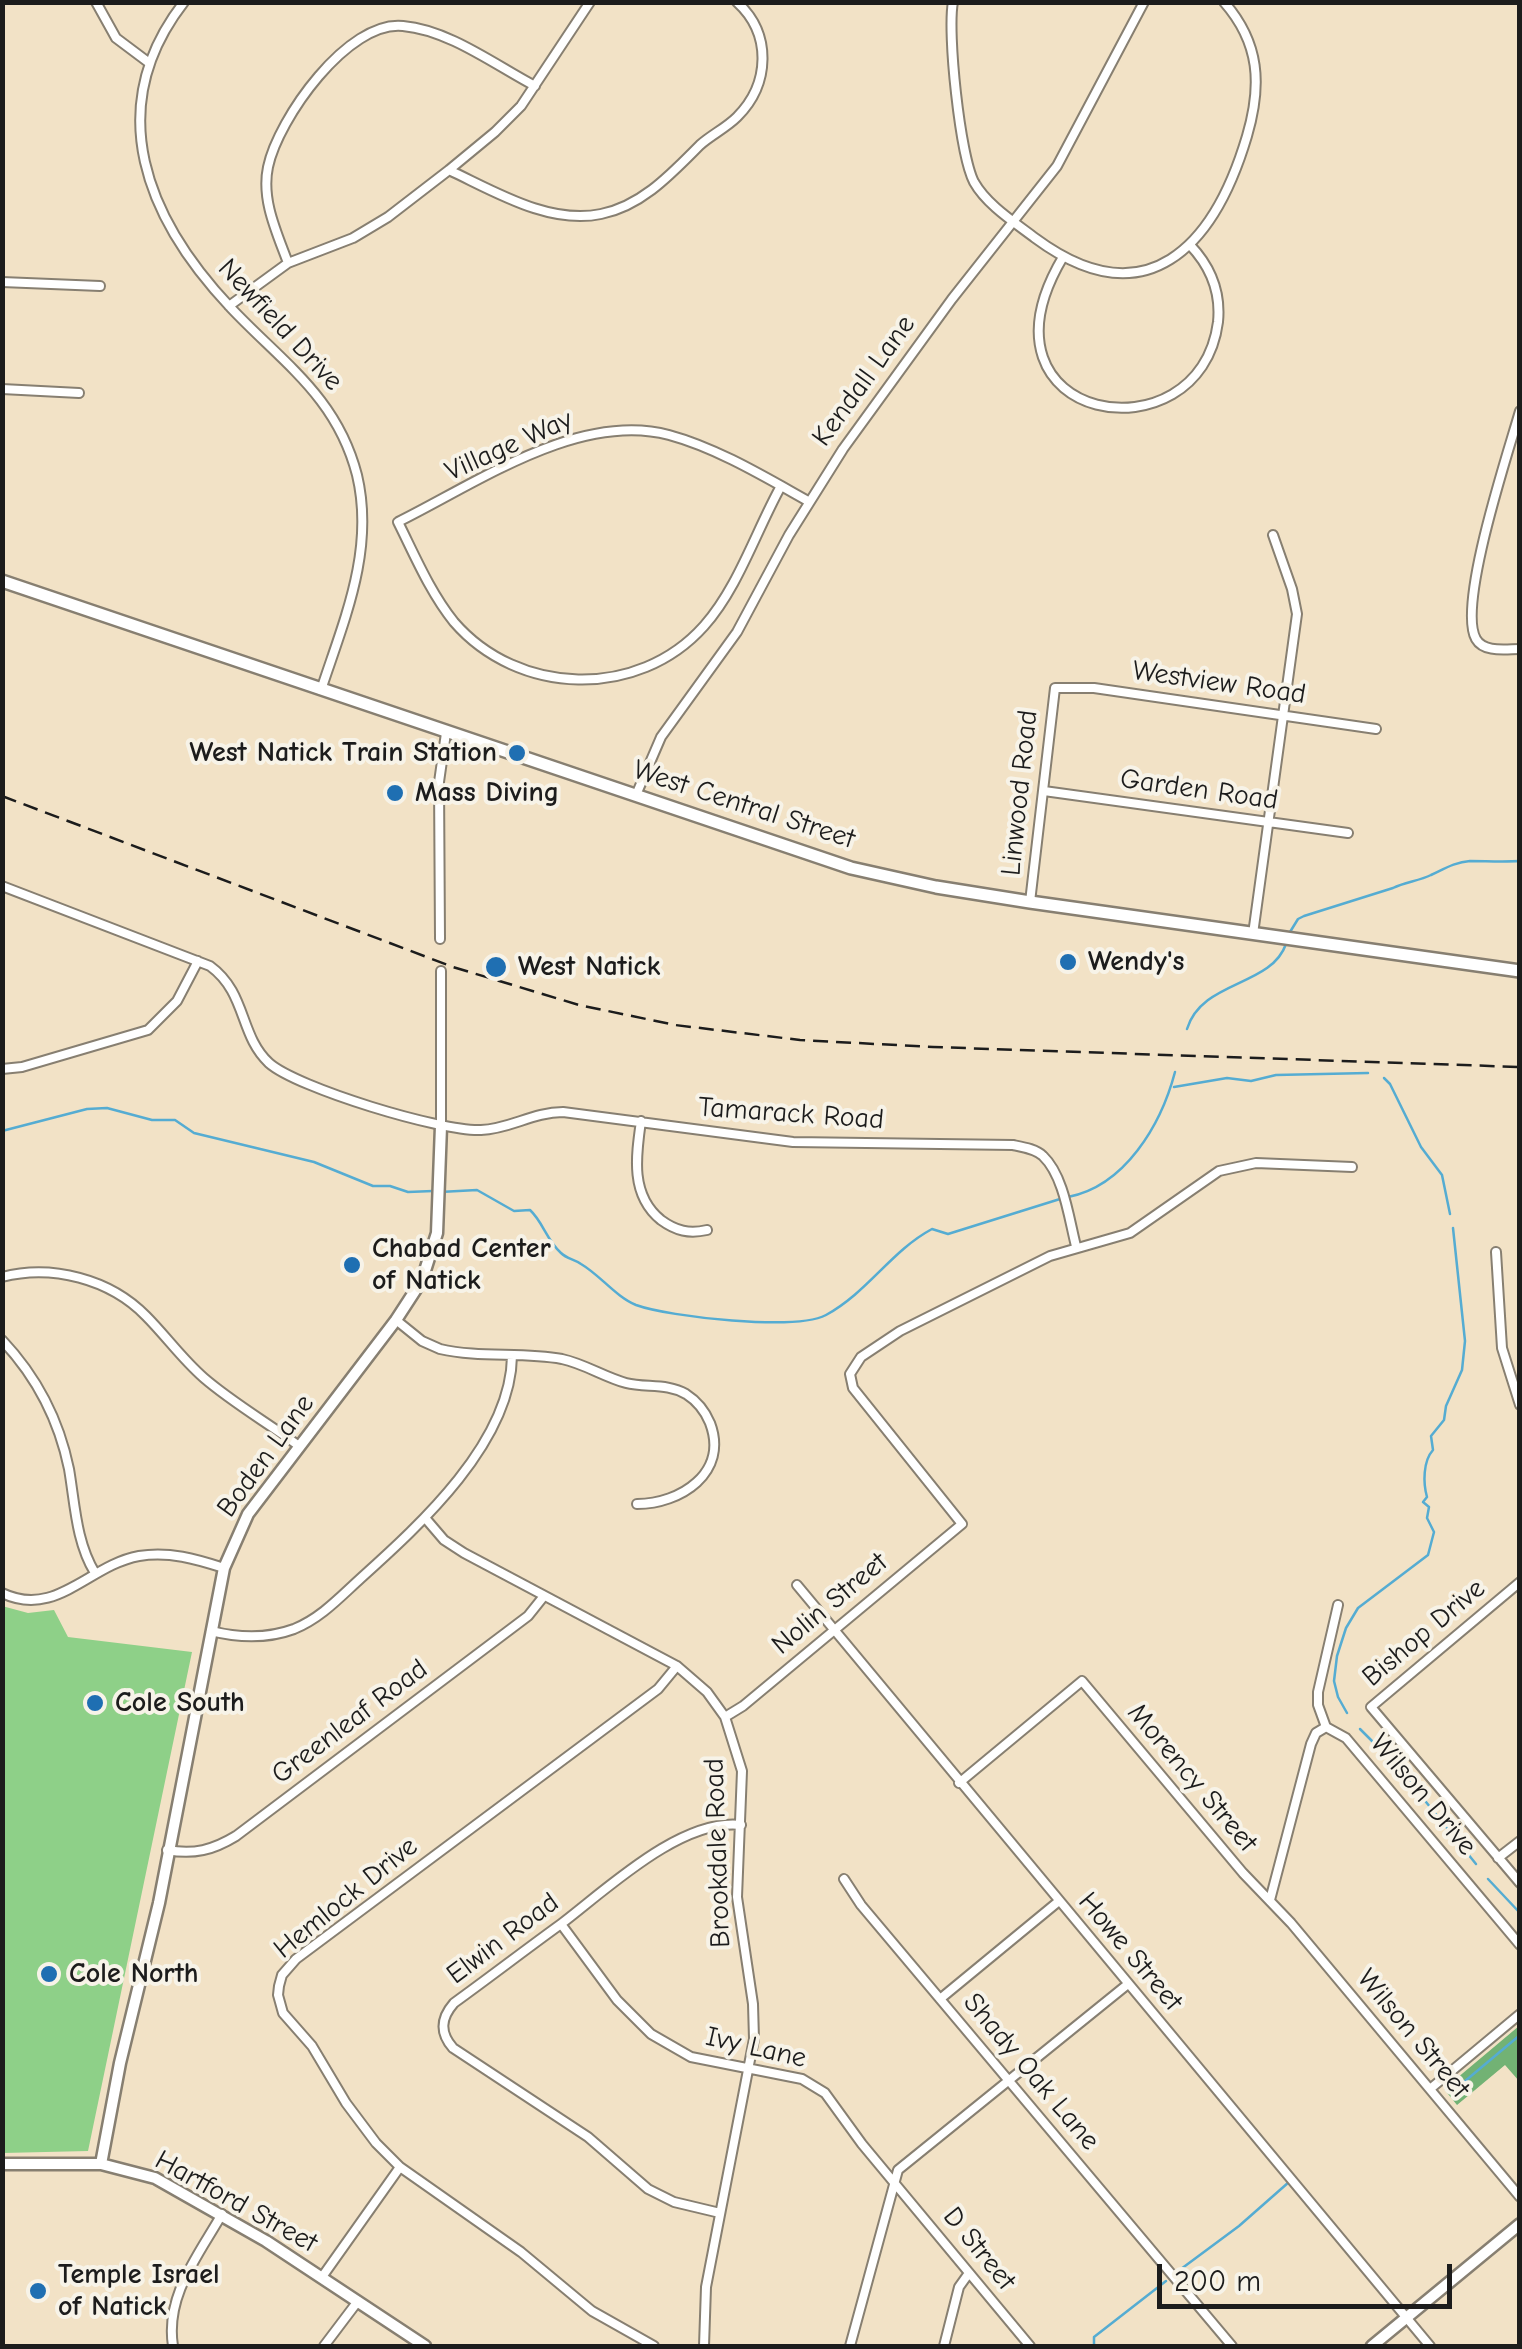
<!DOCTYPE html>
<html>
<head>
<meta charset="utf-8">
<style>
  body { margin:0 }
  #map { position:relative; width:1522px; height:2349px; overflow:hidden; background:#f2e2c6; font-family:"Comic Neue",sans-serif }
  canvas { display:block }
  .frame { position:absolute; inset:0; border:5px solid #1c1c1c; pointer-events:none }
  .scale { position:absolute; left:1157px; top:2264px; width:295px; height:45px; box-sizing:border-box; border:5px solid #1c1c1c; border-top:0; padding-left:12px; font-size:30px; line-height:35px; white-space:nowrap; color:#1c1c1c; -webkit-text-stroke:8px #f7f3e8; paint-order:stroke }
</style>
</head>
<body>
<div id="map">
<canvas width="1522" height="2349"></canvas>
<div class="frame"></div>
<div class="scale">200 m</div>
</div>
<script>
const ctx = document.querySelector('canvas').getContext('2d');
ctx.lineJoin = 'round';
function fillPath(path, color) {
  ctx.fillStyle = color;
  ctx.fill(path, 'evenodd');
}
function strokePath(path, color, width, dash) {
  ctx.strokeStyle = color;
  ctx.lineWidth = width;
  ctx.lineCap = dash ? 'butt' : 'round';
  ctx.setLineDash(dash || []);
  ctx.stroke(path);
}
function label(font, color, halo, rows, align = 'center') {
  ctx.font = font + ' "Comic Neue",sans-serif';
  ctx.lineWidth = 8;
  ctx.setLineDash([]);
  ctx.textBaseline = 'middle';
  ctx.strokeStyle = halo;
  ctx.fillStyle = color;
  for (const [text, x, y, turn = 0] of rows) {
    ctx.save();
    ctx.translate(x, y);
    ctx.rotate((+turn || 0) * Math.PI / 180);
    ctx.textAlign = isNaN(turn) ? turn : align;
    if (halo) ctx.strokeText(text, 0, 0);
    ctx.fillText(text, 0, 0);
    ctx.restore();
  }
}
const green = new Path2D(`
  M2,1606L28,1613L54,1610L68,1637L192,1652L88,2151L3,2153Z`);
const forest = new Path2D(`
  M1519,2026V2081L1505,2065L1457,2105L1444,2089Z`);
const stream = new Path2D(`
  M1290,932L1298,919L1304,916L1393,888C1405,882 1419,881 1431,875C1444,869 1455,862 1470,861C1486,861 1502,862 1520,861
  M1187,1029C1202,980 1271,987 1286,944
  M1384,1078L1390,1084L1421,1147L1442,1175L1450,1214
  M1174,1087L1227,1078L1251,1081L1276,1075L1368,1073
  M2,1131L87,1109L107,1108L152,1120H175L194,1133L314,1162L373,1186H390L408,1192L433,1191
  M440,1192L477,1190L514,1211L530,1210C543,1222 546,1239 561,1253C567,1259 574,1259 581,1264C600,1275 616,1297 636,1305C669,1317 796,1331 826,1315C868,1292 891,1251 932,1229L948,1234L1060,1199
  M1068,1197C1125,1186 1161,1125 1175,1072
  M1347,1713L1338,1697L1334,1681L1337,1656L1346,1628L1358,1608L1428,1555L1434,1532L1427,1518L1429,1507L1423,1502L1427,1497C1423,1483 1423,1461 1433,1450L1431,1436L1444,1420L1446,1406L1462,1370L1465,1341L1453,1228
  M1360,1729L1397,1766L1476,1864
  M1488,1879L1520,1913
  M1452,2092L1520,2035
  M1181,2269L1239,2226L1289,2182
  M1094,2346V2337L1166,2281`);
const minor = new Path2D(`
  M96,2L116,38L148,62
  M184,2C101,109 147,219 231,308C283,363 337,397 357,475C375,550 344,620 321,690
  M590,2L521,106L495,132L449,170C494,191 549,225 601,214C642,206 672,173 700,145C711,135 726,128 737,117C770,84 772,34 737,2
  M953,2C947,32 960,155 974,182C987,205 1014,222 1035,238C1146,320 1214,247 1247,136C1262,85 1260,43 1224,2
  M1063,257C964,424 1200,462 1218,322C1221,292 1211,267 1190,245
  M288,263C277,233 261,200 268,167C278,119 348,20 403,26C449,30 495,65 535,86
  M2,282L100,286
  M229,306L288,263L353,238L388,217L449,170
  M2,389L79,393
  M1520,411C1508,453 1457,606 1476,639C1484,653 1506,649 1520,649
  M781,486C756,531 738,588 704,626C638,700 518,696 454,622C430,592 415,556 398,522C477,483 579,411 669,435C717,448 765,477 808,501
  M1044,791L1348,833
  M636,795L661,737L737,632L789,535L843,449L952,299L1057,166L1144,2
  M2,886L210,966C247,993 239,1035 269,1063C297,1088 442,1132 481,1130C510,1129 533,1112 563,1112L793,1142L1013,1145C1023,1147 1036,1149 1043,1156C1064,1176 1069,1219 1076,1246
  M1030,902L1055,688H1094L1376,729
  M1253,934L1297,614L1292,589L1273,535
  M440,939L439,782L446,733
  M441,971V1126
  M2,1069L22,1067L148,1030L177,1001L198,961
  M641,1121C636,1156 630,1195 661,1220C676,1231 689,1234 707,1230
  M1496,1252L1502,1348L1520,1405
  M2,1277C52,1264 110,1279 146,1316C166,1336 182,1359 204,1378C233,1403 268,1423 299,1446
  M396,1320L422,1341L440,1349C479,1358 521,1352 562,1359C585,1364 604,1377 626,1383C646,1388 667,1383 686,1394C697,1401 705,1411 710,1423C729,1473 680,1504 637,1504
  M2,1340C36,1376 59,1420 69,1469C75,1504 76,1542 95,1573
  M426,1519L444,1540L464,1553L677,1666L707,1692L725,1717L742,1771L737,1897L753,2004L754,2039L706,2287L704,2346
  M1520,1582L1371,1707L1520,1883
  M797,1585L1430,2346
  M2,1593C56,1619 89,1565 139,1556C169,1551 196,1559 224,1568
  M1338,1605L1318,1692V1705L1326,1727L1346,1738L1520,1945
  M211,1631C239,1638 267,1639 294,1629C321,1618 340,1597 361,1578C421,1524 511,1442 512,1356
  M725,1717L743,1706L962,1524L853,1388L850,1374L861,1357L900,1331L1050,1256L1130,1233L1219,1171L1256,1163L1352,1167
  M959,1783L1082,1681L1243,1873L1291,1923L1520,2197
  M167,1850C194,1855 213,1850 236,1836L528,1616L544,1596
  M1498,1858L1520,1841
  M844,1879L861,1905L1232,2346
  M1270,1900L1311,1744L1316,1733L1326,1727
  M561,1924L617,2000L651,2034L691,2057L802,2079L825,2093L862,2144L1030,2346
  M940,1999L1059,1901
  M1430,2089L1520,2014
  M720,2213L674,2202L648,2189L588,2137L453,2048C439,2032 441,2018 454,2003C490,1977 525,1950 561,1924C606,1890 681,1818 741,1825
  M322,2277L400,2167
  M173,2346C165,2296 198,2256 222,2214
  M324,2346L358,2301
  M654,2346L592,2311L521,2252L400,2167L376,2143L346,2103L312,2046L283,2013L278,1995L279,1986L282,1975L296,1959L658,1689L677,1666
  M850,2346L898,2170L1128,1984
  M944,2346L959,2287L969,2273`);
const tertiary = new Path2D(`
  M2,2164H101L155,2178L266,2241L425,2346
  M101,2164L120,2063L159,1903L224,1568L248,1514L396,1320L422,1280L437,1233L441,1126
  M1372,2346L1520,2224`);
const secondary = new Path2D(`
  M2,581L851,868L936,887L1030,902L1520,971`);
const rail = new Path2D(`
  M2,796L453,967L579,1005L675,1025L800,1040L933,1047L1520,1067`);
const markers = [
  [517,753,10,"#1f6fb2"],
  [395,793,10,"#1f6fb2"],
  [1068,962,10,"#1f6fb2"],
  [496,967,12,"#1f6fb2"],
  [352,1265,10,"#1f6fb2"],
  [95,1703,10,"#1f6fb2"],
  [49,1974,10,"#1f6fb2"],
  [38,2291,10,"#1f6fb2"]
];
const streetNames = [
  ["Newfield Drive",280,325,47],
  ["Kendall Lane",864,381,-54],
  ["Village Way",509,446,-24],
  ["Westview Road",1219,683,8],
  ["Garden Road",1199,790,8],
  ["Linwood Road",1020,793,-84],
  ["West Central Street",744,805,18],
  ["Tamarack Road",791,1114,4],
  ["Boden Lane",266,1456,-54],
  ["Nolin Street",830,1604,-40],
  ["Bishop Drive",1424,1633,-40],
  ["Greenleaf Road",350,1722,-37],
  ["Morency Street",1192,1778,50],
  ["Wilson Drive",1423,1795,50],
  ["Brookdale Road",718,1853,-92],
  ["Hemlock Drive",346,1898,-39],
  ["Elwin Road",503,1939,-37],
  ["Howe Street",1130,1952,50],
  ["Wilson Street",1413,2034,50],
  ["Ivy Lane",756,2048,13],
  ["Shady Oak Lane",1031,2072,50],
  ["Hartford Street",236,2202,29],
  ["D Street",979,2249,51]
];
const poiNames = [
  ["West Natick Train Station",497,753,"right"],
  ["Mass Diving",415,793],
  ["Wendy's",1088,962],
  ["West Natick",518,967],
  ["Chabad Center",372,1249],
  ["of Natick",372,1281],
  ["Cole South",115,1703],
  ["Cole North",69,1974],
  ["Temple Israel",58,2275],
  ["of Natick",58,2307]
];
fillPath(green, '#8ed088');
fillPath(forest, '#72b274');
strokePath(stream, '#55acd2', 2.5);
strokePath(minor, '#877f71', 12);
strokePath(tertiary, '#877f71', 15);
strokePath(secondary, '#877f71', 16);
strokePath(minor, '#fff', 8);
strokePath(tertiary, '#fff', 10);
strokePath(secondary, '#fff', 11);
strokePath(rail, '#1c1c1c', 2.5, [15, 8]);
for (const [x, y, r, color] of markers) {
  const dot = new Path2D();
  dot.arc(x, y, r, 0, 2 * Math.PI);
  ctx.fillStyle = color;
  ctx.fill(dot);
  strokePath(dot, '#f7f3e8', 4);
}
label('28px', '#1c1c1c', '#f7f3e8', streetNames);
label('bold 28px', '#1c1c1c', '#f7f3e8', poiNames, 'left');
</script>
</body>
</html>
